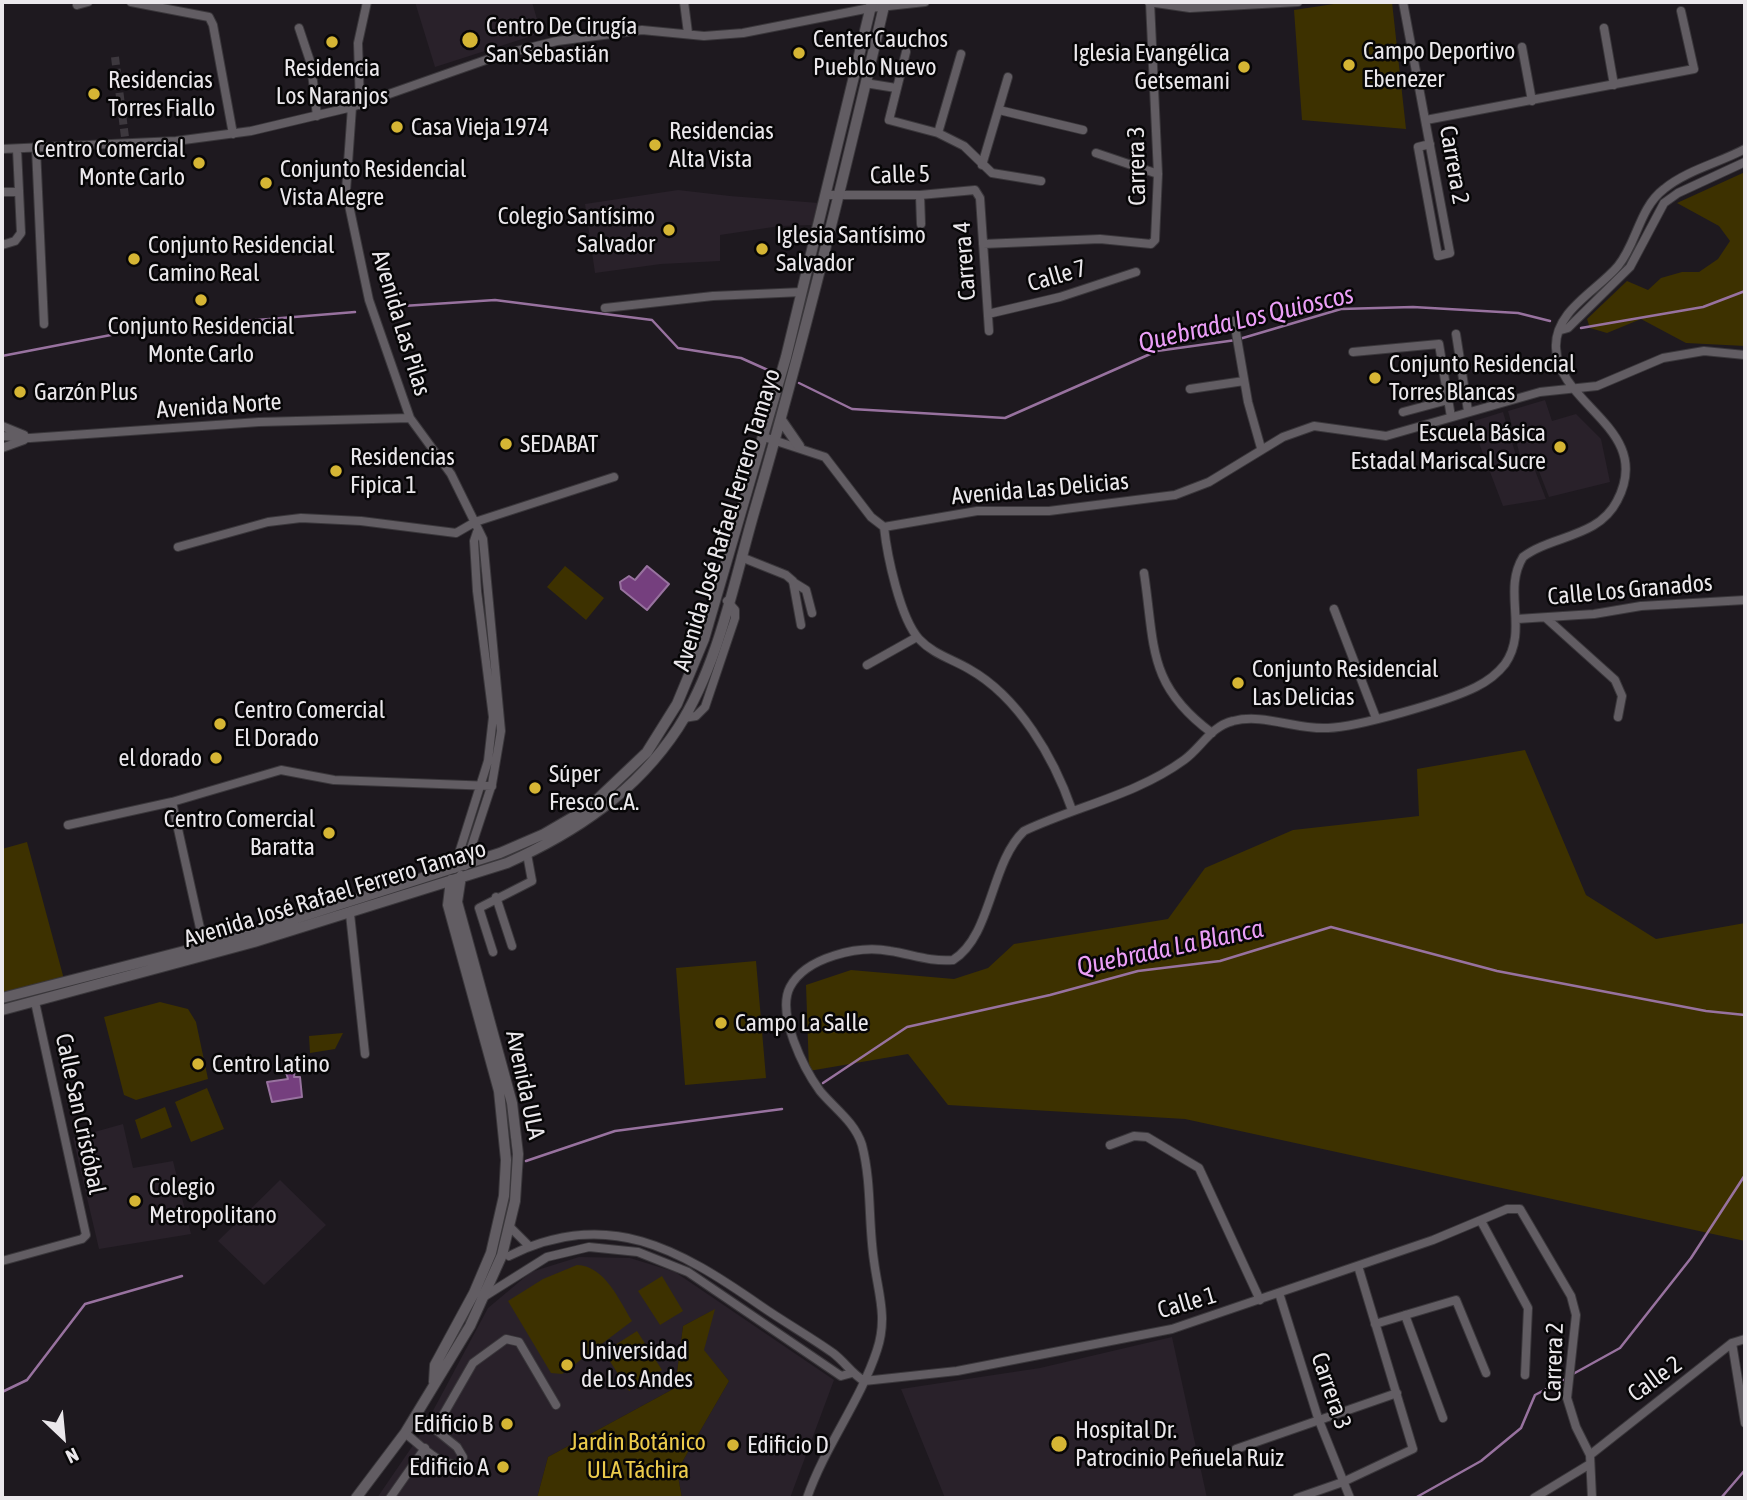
<!DOCTYPE html>
<html>
<head>
<meta charset="utf-8">
<style>
  body { margin:0 }
  #map { position:relative; width:1747px; height:1500px; overflow:hidden; background:#1e191f; font-family:"Asap Condensed",sans-serif }
  canvas { display:block }
  .frame { position:absolute; inset:0; border:4px solid #ebe8ec; pointer-events:none }
  .north { position:absolute; left:28px; top:1402px; width:70px; height:70px; -webkit-text-stroke:5px #070607; paint-order:stroke; rotate:154deg; font-size:19px; font-weight:700; line-height:28px; text-align:center; color:#ebe8ec }
  .north::after { content:''; display:block; margin:auto; width:24px; height:32px; background:#ebe8ec; clip-path:polygon(50% 0,100% 100%,50% 72%,0 100%) }
</style>
</head>
<body>
<div id="map">
<canvas width="1747" height="1500"></canvas>
<div class="frame"></div>
<div class="north">N</div>
</div>
<script>
const ctx = document.querySelector('canvas').getContext('2d');
ctx.lineJoin = 'round';
function fillPath(path, color) {
  ctx.fillStyle = color;
  ctx.fill(path, 'evenodd');
}
function strokePath(path, color, width, dash) {
  ctx.strokeStyle = color;
  ctx.lineWidth = width;
  ctx.lineCap = dash ? 'butt' : 'round';
  ctx.setLineDash(dash || []);
  ctx.stroke(path);
}
function label(font, color, halo, rows, align = 'center') {
  ctx.font = font + ' "Asap Condensed",sans-serif';
  ctx.lineWidth = 5;
  ctx.setLineDash([]);
  ctx.textBaseline = 'middle';
  ctx.strokeStyle = halo;
  ctx.fillStyle = color;
  for (const [text, x, y, turn = 0] of rows) {
    ctx.save();
    ctx.translate(x, y);
    ctx.rotate((+turn || 0) * Math.PI / 180);
    ctx.textAlign = isNaN(turn) ? turn : align;
    if (halo) ctx.strokeText(text, 0, 0);
    ctx.fillText(text, 0, 0);
    ctx.restore();
  }
}
const built = new Path2D(`
  M415,2H532L541,33L435,67Z
  M678,190L730,196L819,203L812,225L780,226L720,235V261L661,264L595,273L585,204Z
  M1545,400L1552,421L1576,414L1601,439L1610,482L1549,497L1533,456L1521,459L1508,411Z
  M1503,412L1518,462L1531,460L1546,499L1503,506L1471,422Z
  M123,1124L133,1168L173,1161L191,1234L99,1249L73,1138Z
  M280,1180L326,1225L264,1285L218,1241Z
  M579,1257L630,1258L675,1272L834,1380L790,1498H682L677,1471L729,1381L703,1350L714,1310L683,1326L675,1388L548,1457L537,1498H377L420,1435L488,1308L531,1272Z
  M1172,1337L1207,1498H945L901,1389L1040,1368Z`);
const green = new Path2D(`
  M1347,2H1392L1406,129L1302,120L1294,10Z
  M1745,172V346L1686,343L1641,319L1607,333L1590,328L1587,319L1627,281L1648,290L1661,278L1682,272H1699L1718,259L1730,241L1719,226L1677,203Z
  M565,566L604,598L586,620L547,587Z
  M1525,750L1586,895L1656,939L1745,923V1241L1185,1119L948,1105L908,1054L809,1071L806,985L851,970L954,979L988,968L1014,944L1168,919L1205,868L1293,830L1419,816L1417,769Z
  M27,842L65,983L2,1000V849Z
  M756,961L766,1078L685,1085L676,968Z
  M160,1002L188,1009L196,1022L208,1079L136,1100L124,1095L104,1017Z
  M343,1033L335,1049L310,1053L309,1036Z
  M207,1088L224,1129L191,1142L175,1102Z
  M165,1107L172,1127L141,1139L135,1120Z
  M577,1265C605,1266 619,1300 632,1321L562,1374L551,1373L508,1301L543,1279Z
  M662,1276L683,1311L660,1325L638,1291Z
  M715,1309L704,1350L729,1381L677,1471L682,1498H537L548,1457L675,1388L683,1326Z
  M637,1331L662,1370L629,1391L604,1352Z`);
const water = new Path2D(`
  M647,566L669,584L647,610L621,589L620,582L629,576L635,580Z
  M291,1066L295,1068L294,1077H300L302,1097L272,1102L267,1082L288,1079L285,1069Z`);
const stream = new Path2D(`
  M403,306L495,300L652,320L678,348L741,358L770,371
  M245,321L355,312
  M1581,328L1703,307L1745,291
  M2,356L116,334
  M799,383L852,409L1005,418L1157,351L1236,340L1341,309L1413,307L1518,313L1550,321
  M823,1083L907,1027L1050,995L1138,971L1220,961L1331,927L1497,971L1706,1011L1745,1015
  M526,1161L615,1131L782,1109
  M1573,1374L1620,1348L1691,1258L1745,1175
  M2,1392L27,1380L85,1304L182,1276
  M1415,1498L1481,1461L1521,1428L1535,1395L1567,1378
  M1721,1498L1745,1470`);
const minorTunnel = new Path2D(`
  M115,57L125,137`);
const minor = new Path2D(`
  M131,2L209,17L213,25L233,134
  M684,2L688,33
  M1149,2L1190,8L1298,2
  M1403,2L1450,253L1438,256L1418,147L1430,144
  M77,5L88,2
  M299,28L311,64L317,116
  M1604,28L1614,85
  M1522,47L1532,101
  M906,52L889,120L938,133L964,146L992,173L1041,181
  M865,83L896,88
  M360,105L358,43L367,2
  M352,107L346,191L369,300L410,418L451,474L483,539L501,731L492,784L465,866
  M999,110L1083,130
  M1426,120L1694,69L1681,11
  M938,133L961,54
  M36,148L44,324
  M2,149L176,141L251,131L352,107L500,55L557,41L642,30L704,36L743,33L870,8L925,2
  M1096,153L1158,174
  M982,165L1008,77
  M2,192H18
  M827,195H920L975,190L980,198L989,331
  M920,195L921,224
  M983,244L1100,239L1151,244L1155,240L1158,174L1150,2
  M2,245L15,241L21,233L17,149
  M605,308L713,296L802,292
  M988,314L1060,297L1136,272
  M1234,321L1248,402L1261,448
  M1561,330L1568,328L1630,267L1664,203L1678,193L1745,162
  M1456,334L1468,411
  M1353,352L1439,344L1451,417
  M1190,389L1244,381
  M1403,412L1448,400
  M2,426L24,435
  M2,436L30,438L259,422L410,418
  M764,437L825,457L871,517L884,527
  M2,448L24,440
  M884,527L977,511H1049L1175,495L1209,482L1283,437L1314,426L1386,436L1540,392L1597,386L1663,358L1704,351L1745,355
  M884,527C887,555 900,618 919,639C933,654 952,659 969,669C1019,697 1054,758 1072,810
  M178,547L268,522L301,518L361,521L456,533L475,522L614,477
  M741,557L786,575L793,581L801,625
  M1144,573C1155,646 1147,685 1212,733
  M793,582L806,590L812,613
  M1334,609L1376,718
  M1546,618L1615,680L1622,696L1618,717
  M1517,619L1594,614L1641,606L1745,600
  M867,665L917,637
  M684,718L696,716L705,707L735,618V610L727,601
  M68,825L172,802
  M454,869L488,761L493,717L477,591L474,541L477,532
  M496,897L512,946
  M350,914L365,1054
  M204,946L172,802L281,770L334,780L492,786
  M493,952L479,908L532,881L527,854
  M1110,1145L1134,1136L1147,1137L1199,1168L1260,1300
  M1481,1221L1528,1308L1525,1375
  M509,1226L529,1246
  M509,1256C608,1207 679,1249 761,1306C784,1322 809,1336 833,1353C845,1362 851,1373 864,1381
  M2,1261L82,1239L86,1235L35,1002
  M1279,1293L1318,1418L1350,1498
  M485,1296L547,1257L589,1247L638,1252L688,1272L841,1376L852,1373
  M1405,1315L1443,1418
  M1375,1324L1456,1300L1486,1373
  M1732,1343L1745,1423
  M864,1381L957,1371L1172,1329L1433,1240L1507,1209H1520L1571,1296L1576,1315L1567,1398L1576,1427L1590,1455L1592,1498
  M435,1429L473,1363L506,1339L519,1342L556,1405
  M405,1433C419,1444 443,1470 461,1463L463,1457L457,1447L416,1414
  M1236,1449L1397,1393
  M1590,1455L1732,1343L1745,1339
  M390,1498L425,1448
  M807,1498C825,1446 860,1402 877,1350C888,1317 878,1293 874,1261C868,1222 872,1184 862,1145C855,1122 834,1108 820,1091C804,1069 776,1014 790,987C806,957 859,945 890,951C911,954 930,962 953,960C992,936 990,863 1024,831C1077,806 1136,795 1184,760C1201,748 1211,726 1233,721C1264,713 1296,730 1328,728C1358,727 1448,701 1476,687C1486,682 1498,673 1505,664C1529,630 1502,591 1523,557C1552,535 1598,538 1617,501C1655,429 1558,406 1556,348C1554,311 1597,291 1618,266C1637,243 1639,208 1664,189C1687,170 1719,163 1745,149
  M1297,1498L1343,1482L1413,1449L1358,1266
  M1534,1498L1590,1464`);
const tertiary = new Path2D(`
  M781,420L799,446
  M2,998L235,938L500,853L544,834L587,809L647,752L677,704L704,639L786,357L872,2
  M2,1010L254,942L507,863C576,832 636,792 678,728C719,664 734,581 755,509C804,341 845,172 885,2
  M434,1382L435,1365L474,1293L491,1253L504,1196L506,1160L499,1091L448,905L451,880
  M356,1498L405,1433L470,1326L502,1255L515,1201L518,1154L512,1103L457,902L461,876`);
const markers = [
  [470,40,9,"#d5b534"],
  [332,42,7,"#d5b534"],
  [799,53,7,"#d5b534"],
  [1349,65,7,"#d5b534"],
  [1244,67,7,"#d5b534"],
  [94,94,7,"#d5b534"],
  [397,127,7,"#d5b534"],
  [655,145,7,"#d5b534"],
  [199,163,7,"#d5b534"],
  [266,183,7,"#d5b534"],
  [669,230,7,"#d5b534"],
  [762,249,7,"#d5b534"],
  [134,259,7,"#d5b534"],
  [201,300,7,"#d5b534"],
  [1375,378,7,"#d5b534"],
  [20,392,7,"#d5b534"],
  [506,444,7,"#d5b534"],
  [1560,447,7,"#d5b534"],
  [336,471,7,"#d5b534"],
  [1238,683,7,"#d5b534"],
  [220,724,7,"#d5b534"],
  [216,758,7,"#d5b534"],
  [535,788,7,"#d5b534"],
  [329,833,7,"#d5b534"],
  [721,1023,7,"#d5b534"],
  [198,1064,7,"#d5b534"],
  [135,1201,7,"#d5b534"],
  [567,1365,7,"#d5b534"],
  [507,1424,7,"#d5b534"],
  [1059,1444,9,"#d5b534"],
  [733,1445,7,"#d5b534"],
  [503,1467,7,"#d5b534"]
];
const poiNames = [
  ["Centro De Cirugía",486,26],
  ["San Sebastián",486,54],
  ["Center Cauchos",813,39],
  ["Pueblo Nuevo",813,67],
  ["Campo Deportivo",1363,51],
  ["Ebenezer",1363,79],
  ["Iglesia Evangélica",1230,53,"right"],
  ["Getsemani",1230,81,"right"],
  ["Residencia",332,68,"center"],
  ["Los Naranjos",332,96,"center"],
  ["Residencias",108,80],
  ["Torres Fiallo",108,108],
  ["Casa Vieja 1974",411,127],
  ["Residencias",669,131],
  ["Alta Vista",669,159],
  ["Centro Comercial",185,149,"right"],
  ["Monte Carlo",185,177,"right"],
  ["Conjunto Residencial",280,169],
  ["Vista Alegre",280,197],
  ["Colegio Santísimo",655,216,"right"],
  ["Salvador",655,244,"right"],
  ["Iglesia Santísimo",776,235],
  ["Salvador",776,263],
  ["Conjunto Residencial",148,245],
  ["Camino Real",148,273],
  ["Conjunto Residencial",201,326,"center"],
  ["Monte Carlo",201,354,"center"],
  ["Conjunto Residencial",1389,364],
  ["Torres Blancas",1389,392],
  ["Garzón Plus",34,392],
  ["Escuela Básica",1546,433,"right"],
  ["Estadal Mariscal Sucre",1546,461,"right"],
  ["SEDABAT",520,444],
  ["Residencias",350,457],
  ["Fipica 1",350,485],
  ["Conjunto Residencial",1252,669],
  ["Las Delicias",1252,697],
  ["Centro Comercial",234,710],
  ["El Dorado",234,738],
  ["el dorado",202,758,"right"],
  ["Súper",549,774],
  ["Fresco C.A.",549,802],
  ["Centro Comercial",315,819,"right"],
  ["Baratta",315,847,"right"],
  ["Campo La Salle",735,1023],
  ["Centro Latino",212,1064],
  ["Colegio",149,1187],
  ["Metropolitano",149,1215],
  ["Universidad",581,1351],
  ["de Los Andes",581,1379],
  ["Edificio B",493,1424,"right"],
  ["Hospital Dr.",1075,1430],
  ["Patrocinio Peñuela Ruiz",1075,1458],
  ["Edificio D",747,1445],
  ["Edificio A",489,1467,"right"]
];
const streetNames = [
  ["Carrera 2",1454,165,80],
  ["Carrera 3",1137,166,-91],
  ["Calle 5",900,175,-2],
  ["Carrera 4",965,261,-94],
  ["Calle 7",1057,276,-16],
  ["Avenida Las Pilas",401,323,73],
  ["Avenida Norte",219,406,-4],
  ["Avenida Las Delicias",1040,489,-5],
  ["Avenida José Rafael Ferrero Tamayo",727,520,-73],
  ["Calle Los Granados",1630,590,-5],
  ["Avenida José Rafael Ferrero Tamayo",335,894,-17],
  ["Avenida ULA",525,1085,78],
  ["Calle San Cristóbal",80,1114,78],
  ["Calle 1",1187,1303,-16],
  ["Carrera 2",1554,1362,-88],
  ["Calle 2",1655,1379,-36],
  ["Carrera 3",1331,1391,71]
];
const parkNames = [
  ["Jardín Botánico",638,1442],
  ["ULA Táchira",638,1470]
];
const waterNames = [
  ["Quebrada Los Quioscos",1246,319,-13],
  ["Quebrada La Blanca",1170,948,-12]
];
fillPath(built, '#29212a');
fillPath(green, '#3d3100');
fillPath(water, '#753f7e');
strokePath(water, '#98729f', 2);
strokePath(stream, '#98729f', 2.5);
strokePath(minorTunnel, '#3d383e', 8, [8, 4]);
strokePath(minor, '#3a373b', 10);
strokePath(tertiary, '#3a373b', 12);
strokePath(minor, '#625d63', 8);
strokePath(tertiary, '#625d63', 10);
for (const [x, y, r, color] of markers) {
  const dot = new Path2D();
  dot.arc(x, y, r, 0, 2 * Math.PI);
  ctx.fillStyle = color;
  ctx.fill(dot);
  strokePath(dot, '#070607', 2.5);
}
label('24px', '#ebe8ec', '#070607', poiNames, 'left');
label('24px', '#ebe8ec', '#070607', streetNames);
label('24px', '#eccb4b', '#070607', parkNames);
label('italic 26px', '#eb9ef7', '#070607', waterNames);
</script>
</body>
</html>
